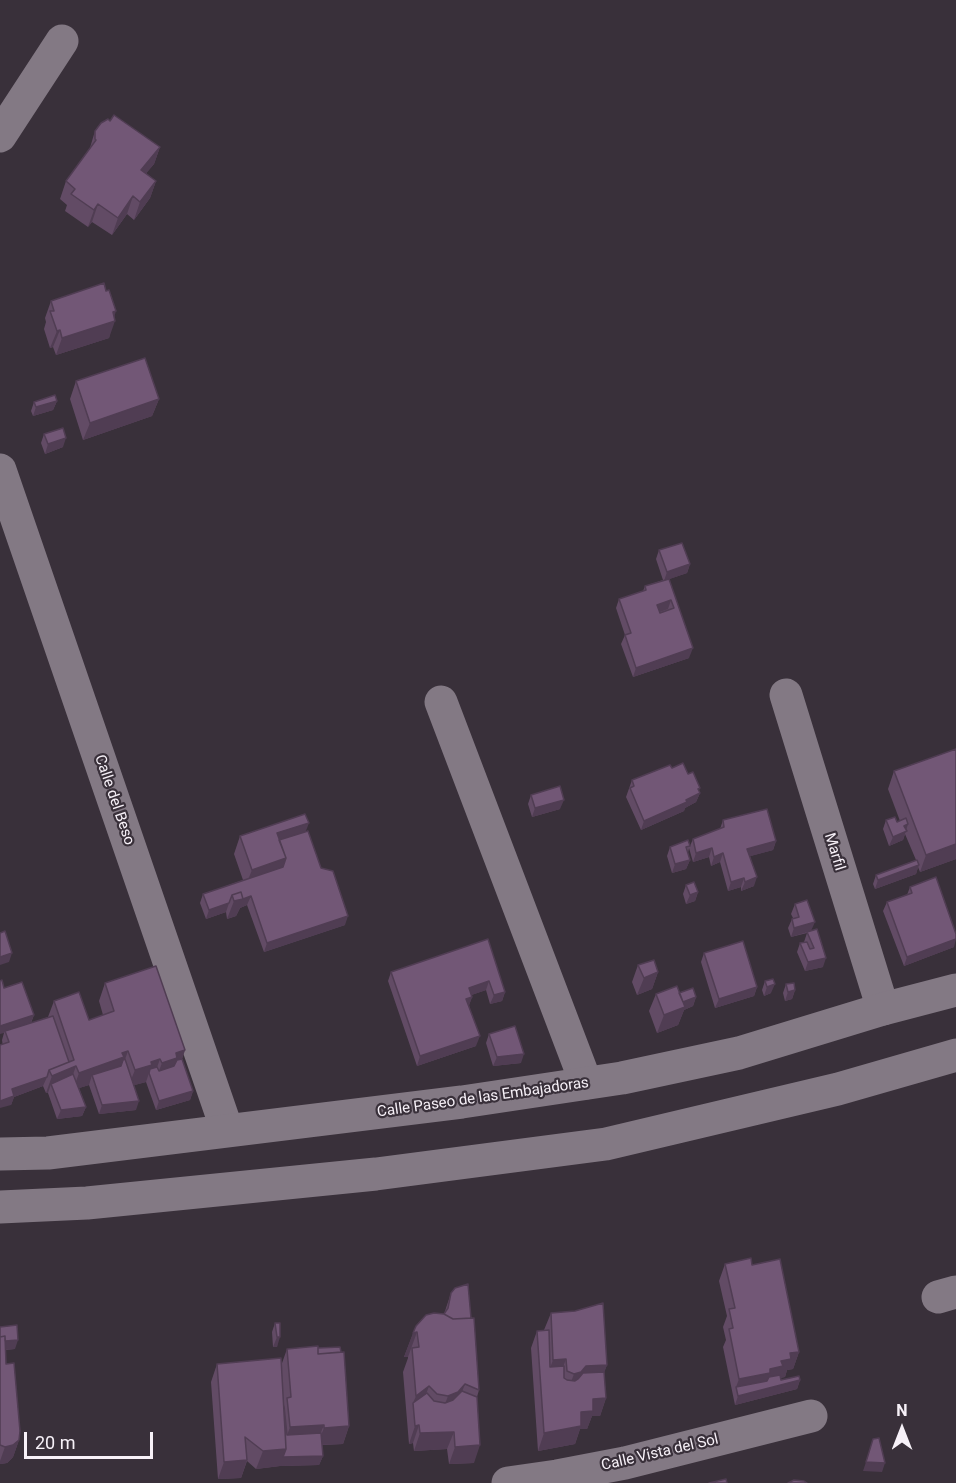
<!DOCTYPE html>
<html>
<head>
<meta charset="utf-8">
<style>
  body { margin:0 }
  #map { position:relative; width:956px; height:1483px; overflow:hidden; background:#39303a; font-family:Roboto,sans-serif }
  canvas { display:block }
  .north { position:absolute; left:872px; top:1399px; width:60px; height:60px; -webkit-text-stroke:4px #39303a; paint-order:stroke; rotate:0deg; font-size:16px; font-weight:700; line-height:24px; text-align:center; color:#f7f1f8 }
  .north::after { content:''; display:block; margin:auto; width:21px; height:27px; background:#f7f1f8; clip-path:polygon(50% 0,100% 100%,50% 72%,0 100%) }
  .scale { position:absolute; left:24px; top:1432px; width:129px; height:27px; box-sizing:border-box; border:3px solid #f7f1f8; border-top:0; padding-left:8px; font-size:18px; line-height:21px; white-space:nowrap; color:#f7f1f8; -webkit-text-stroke:4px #39303a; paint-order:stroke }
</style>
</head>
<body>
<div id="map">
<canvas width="956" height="1483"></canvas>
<div class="north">N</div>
<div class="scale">20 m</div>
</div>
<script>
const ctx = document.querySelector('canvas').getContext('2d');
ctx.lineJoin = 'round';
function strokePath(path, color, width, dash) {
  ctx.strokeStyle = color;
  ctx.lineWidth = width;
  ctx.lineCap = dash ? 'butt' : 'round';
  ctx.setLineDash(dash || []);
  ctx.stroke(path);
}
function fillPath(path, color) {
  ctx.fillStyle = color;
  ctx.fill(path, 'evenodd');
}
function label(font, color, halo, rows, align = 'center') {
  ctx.font = font + ' Roboto,sans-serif';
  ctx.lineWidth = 4.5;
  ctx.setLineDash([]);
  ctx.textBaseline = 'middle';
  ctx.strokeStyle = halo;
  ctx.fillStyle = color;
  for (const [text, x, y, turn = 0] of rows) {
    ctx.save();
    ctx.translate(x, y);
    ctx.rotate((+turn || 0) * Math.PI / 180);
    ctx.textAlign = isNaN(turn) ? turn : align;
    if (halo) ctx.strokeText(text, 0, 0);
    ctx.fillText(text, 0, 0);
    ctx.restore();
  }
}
const street = new Path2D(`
  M0,136L62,41
  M0,470L227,1130
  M786,695L883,1009
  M441,702L586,1083
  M0,1207L87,1203L376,1174L606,1144L838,1089L956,1055
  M938,1297L956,1292
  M508,1483L557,1476L625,1463L811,1416`);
const secondary = new Path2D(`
  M0,1154L48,1153L462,1102L622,1078L739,1053L883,1009L956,990`);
const wall = new Path2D(`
  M95,131L160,147L154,164L146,173L156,181L150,198L134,220L127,214L112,235L92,222L88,227L65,211L67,205L60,199L66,181L89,151Z
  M51,301L114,317L109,338L56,355L53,347L50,348L44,329L46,322L45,318Z
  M76,381L159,399L152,416L83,440L70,399Z
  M57,401L53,410L33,416L31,411L34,402Z
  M44,434L63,447L45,454L41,443Z
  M659,550L690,564L687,573L669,579L689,658L633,677L621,644L625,635L616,608L619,599L643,591L645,586L663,580L656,559Z
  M672,768L688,774L700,793L696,802L685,808L684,811L641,830L626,797L632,780Z
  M894,771L956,859L920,872L918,867L916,874L875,889L873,884L876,875L916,860L905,834L903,840L889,846L883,829L886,820L897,822L900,821L888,789Z
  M531,795L560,809L532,817L528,804Z
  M723,820L776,841L773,850L750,856L754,886L741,891V887L728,891L720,862L711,866L709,857L693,862L689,848L688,853L690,860L686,869L672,873L667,856L670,847L690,846L693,839L720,829Z
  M306,832L345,925L264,952L247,905L240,908L236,916L227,919L226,912L206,919L200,903L203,894L243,880L234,854L240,836Z
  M686,885L698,892L695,901L686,904L683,894Z
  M910,887L954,947L904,966L883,911L887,902L907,895Z
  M795,904L811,931L823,967L805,971L797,952L800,943L804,942L807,933L791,937L788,928L792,919L793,918L791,914Z
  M488,939L505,992L502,1001L490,1004L486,990L471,995L472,997L469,1005L476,1046L417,1066L388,981L391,972Z
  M704,953L757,987L754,996L715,1008L701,962Z
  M638,965L658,972L652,989L637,995L632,982Z
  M765,981L771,993L764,996L762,990Z
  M105,983L185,1050L182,1059L193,1091L190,1100L156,1110L146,1082L134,1085L136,1110L99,1114L89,1085L79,1088L86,1107L82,1116L57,1119L48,1093H46L43,1086L14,1097L11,1105L2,1040L4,1033V988L34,1015L31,1023L48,1017L54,1001L89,1020L103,1015L99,1001Z
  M786,984L795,990L792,999L785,1001L783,993Z
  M679,993L696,997L693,1006L684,1010L678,1025L657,1033L649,1011L656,994Z
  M489,1034L521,1063L493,1066L486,1043Z
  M725,1264L752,1265L799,1352L793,1369L787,1370L785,1377L780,1378L781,1380H800L797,1389L735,1405L723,1347L726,1340L723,1327L727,1316L719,1281Z
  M451,1293L471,1318L479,1390L477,1397L474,1463L449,1464L447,1449L414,1451L413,1443L409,1444L403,1372L408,1358V1357H404L416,1326L444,1314Z
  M551,1313L607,1365L604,1372L606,1398L600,1416H592L587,1429H580L575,1444L538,1451L531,1348L537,1331L544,1330Z
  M275,1323H280L277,1347H273L272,1332Z
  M0,1327L15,1349L5,1350L6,1364L19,1440L13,1457L7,1463L0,1464Z
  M287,1349L349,1426L343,1444L322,1445L323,1456L319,1465L280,1466L256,1469L247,1461L241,1478L218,1479L211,1382L217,1364L281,1366Z`);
const shadedWall = new Path2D(`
  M160,147L154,164L135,187L141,170Z
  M156,181L150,198L134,220L140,202Z
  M133,196L127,214L112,235L118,218Z
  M98,204L92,222L88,227L94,210Z
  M116,311L113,321H115L109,338L56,355L62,338L113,312Z
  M60,330L53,347L50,348L57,331Z
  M159,399L152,416L83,440L90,423Z
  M57,401L53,410L33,416L36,407Z
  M66,438L63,447L45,454L48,444Z
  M690,564L687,573L664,581L667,572Z
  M671,600L668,609L654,614L657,605Z
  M693,648L689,658L633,677L636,668Z
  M700,788L698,794L700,793L696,802L685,808L684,811L641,830L644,821L686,800Z
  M564,800L560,809L532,817L535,808Z
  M309,823L302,841L277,849V833Z
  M908,824L903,840L889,846L893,837L904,826Z
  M776,841L773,850L744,858L747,849Z
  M956,844V859L920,872L926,855Z
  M712,848L709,857L693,862L696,853Z
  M723,853L720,862L711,866L714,857Z
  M286,858L279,876L245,887L252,870Z
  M690,860L686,869L672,873L675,864Z
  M919,865L916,874L875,889L878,880Z
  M757,877L754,886L741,891L745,882Z
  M744,878L741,887L728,891L731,882Z
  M698,892L695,901L686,904L690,895Z
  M251,896L247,905L240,908L236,916L227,919L234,901Z
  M229,903L226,912L206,919L209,910Z
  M348,916L345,925L264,952L267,943Z
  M815,922L811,931L791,937L794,928Z
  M956,939L954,947L904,966L907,957Z
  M12,953L9,962L0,965V957Z
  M826,958L823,967L805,971L808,962Z
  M658,972L652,989L637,995L644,978Z
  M489,981L486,990L466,997L469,988Z
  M775,984L771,993L764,996L767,987Z
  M757,987L754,996L715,1008L719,999Z
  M795,990L792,999L785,1001L788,992Z
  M505,992L502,1001L490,1004L494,995Z
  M472,997L469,1006L466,999Z
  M696,997L693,1006L684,1010L678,1025L657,1033L664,1015L682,1002Z
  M34,1015L30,1024L5,1031L4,1033L0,1034V1026Z
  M480,1036L476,1046L417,1066L420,1056Z
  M185,1050L179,1068L155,1081L162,1063L176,1053Z
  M128,1051L122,1068L92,1075L89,1085L73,1090L79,1073Z
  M524,1054L521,1063L493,1066L497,1057Z
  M160,1059L154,1076L149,1073L146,1082L128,1087L135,1070L151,1062Z
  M76,1066L70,1083L51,1084L48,1093H46L52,1076Z
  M47,1077L43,1086L14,1097L11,1105L0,1108V1101L12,1089Z
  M193,1091L190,1100L156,1110L159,1101Z
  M139,1101L136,1110L99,1114L102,1105Z
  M86,1107L82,1116L57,1119L61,1110Z
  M417,1332L408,1357H404L413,1333Z
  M277,1337H280L277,1347H273Z
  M18,1340L15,1349L0,1350V1341Z
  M799,1352L793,1369L787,1370L785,1377L778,1378L776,1384L800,1380L797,1389L735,1405L738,1396L736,1387L739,1379L770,1369L781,1361L790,1353Z
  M566,1359L557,1384H544L553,1360Z
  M607,1365L598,1389L565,1398L574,1374L586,1366Z
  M465,1384L456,1408L439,1420L448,1396Z
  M429,1386L420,1411L413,1403L416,1396Z
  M606,1398L600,1416H592L587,1429H580L575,1444L538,1451L544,1433L581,1412L593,1399Z
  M324,1425L317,1442L284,1444L290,1427Z
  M419,1425L413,1443L409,1444L415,1426Z
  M349,1426L343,1444L317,1445L324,1428Z
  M454,1432L447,1449L414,1451L420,1433Z
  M19,1440L13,1457L7,1463L0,1464V1461L5,1447Z
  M480,1445L474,1463L449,1464L455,1447Z
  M286,1449L323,1456L319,1465L280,1466L256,1469L263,1451Z
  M247,1460L241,1478L218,1479L224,1462Z
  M866,1462L885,1463L882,1472L863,1471Z`);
const building = new Path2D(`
  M114,115L160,147L141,170L156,181L140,202L133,196L118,218L98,204L94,210L71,194L75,189L66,181L96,140L95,139V131L101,123L108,119L110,121Z
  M104,283L106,291L109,290L116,311L113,312L115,321L62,338L60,330L57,331L50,311H54L51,301Z
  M145,358L159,399L90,423L76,381Z
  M55,395L57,401L36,407L34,402Z
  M63,428L66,438L48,444L44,434Z
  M682,543L690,564L667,572L659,550Z
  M669,579L693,648L636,668L625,635L631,633L619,599L646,590L645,586ZM671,600L674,608L660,613L657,605Z
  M956,749V844L926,855L894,771Z
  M683,763L688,774L693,772L700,788L698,789L700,793L686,800L687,802L644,821L630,788L634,786L632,780L670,765L672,768Z
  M560,786L564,800L535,808L531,795Z
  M767,809L776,841L747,849L757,877L745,882L744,878L731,882L723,853L714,857L712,848L696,853L693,839L724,827L723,820Z
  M305,814L309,823L277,833L286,858L252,870L240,836Z
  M895,817L897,822L906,818L908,824L904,826L907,831L893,837L886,820Z
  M308,831L321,868L333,871L348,916L267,943L251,896L243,899L241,892L232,895L229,903L209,910L203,894L283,867L286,858L279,840Z
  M688,840L690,846L686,847L690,860L675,864L670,847Z
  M917,860L919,865L878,880L876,875Z
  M936,877L956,934V939L907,957L887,902L912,893L910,887Z
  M694,882L698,892L690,895L686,885Z
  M241,892L243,899L234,901L232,895Z
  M807,900L815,922L794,928L792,919L799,917L795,904Z
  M817,929L826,958L808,962L800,943L807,942L810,949L814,948L807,932Z
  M5,931L12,953L0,957V933Z
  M488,939L505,992L494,995L489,981L469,988L472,997L466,999L480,1036L420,1056L391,972Z
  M743,941L757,987L719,999L704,953Z
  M654,960L658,972L644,978L638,965Z
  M156,966L185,1050L176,1053L177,1058L162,1063L160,1059L151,1062L152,1065L135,1070L128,1051L122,1053L124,1057L79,1073L76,1066L52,1076L49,1070L74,1060L54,1001L79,992L89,1020L114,1011L105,983Z
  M773,979L775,984L767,987L765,981Z
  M2,980L4,988L22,982L34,1015L0,1026V981Z
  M794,983L795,990L788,992L786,984Z
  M677,986L685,1007L664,1015L656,994Z
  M693,988L696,997L683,1002L679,993Z
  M53,1016L69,1062L49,1070L47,1077L12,1089L14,1096L0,1101V1045L9,1042L5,1031Z
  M515,1026L524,1054L497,1057L489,1034Z
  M125,1059L139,1101L102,1105L92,1075L121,1066L123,1060Z
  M182,1059L193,1091L159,1101L149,1073L150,1069L157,1067L159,1071L174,1066L177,1060Z
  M73,1074L86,1107L61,1110L51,1084Z
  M751,1258L752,1265L780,1259L799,1352L790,1353L791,1359L781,1361L783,1366L770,1369V1373L739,1379L729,1329L733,1328L729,1309L735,1308L725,1264Z
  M468,1284L471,1318L453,1319L444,1314L448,1308L451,1293L455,1288Z
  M603,1303L607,1365L586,1366L581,1372L574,1374L567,1371L566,1359L553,1360L551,1313L575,1311Z
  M434,1313L444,1314L453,1319L474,1318L479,1390L465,1384L458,1392L448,1396L437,1394L429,1386L416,1396L412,1348L419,1347L417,1332L413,1333L416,1326L426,1315Z
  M275,1323H280V1337H277Z
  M17,1325L18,1340L5,1341V1336L0,1337V1327Z
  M549,1330L550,1367L564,1366V1378L567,1380L575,1381L578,1379L583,1373L604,1372L606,1398L593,1399V1411L581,1412V1426L544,1433L537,1331Z
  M5,1336L6,1364L14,1363L20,1431L19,1440L13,1445L5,1447L0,1445V1337Z
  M318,1346V1354L344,1352L349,1426L324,1428V1425L290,1427L287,1398L291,1397L287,1349Z
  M340,1347L341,1352L318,1354V1348Z
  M281,1358L286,1449L263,1451L245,1437L247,1460L224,1462L217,1364Z
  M780,1375L781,1380L799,1376L800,1380L738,1396L736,1387L767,1381L769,1377Z
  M462,1391L477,1397L480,1445L455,1447L454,1432L420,1433L419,1425L415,1426L413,1403L427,1393L434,1401L445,1403L453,1400Z
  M284,1406L287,1435L321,1433L323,1456L283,1457L286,1449Z
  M879,1438L885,1463L866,1462L873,1439Z
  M726,1479L727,1483H709Z
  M794,1480L804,1481L807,1483H788Z`);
const streetNames = [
  ["Calle del Beso",114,800,71],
  ["Marfil",834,852,73],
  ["Calle Paseo de las Embajadoras",483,1098,-8],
  ["Calle Vista del Sol",660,1453,-13]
];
strokePath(street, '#837984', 33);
strokePath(secondary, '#837984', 33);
fillPath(wall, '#624b65');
fillPath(shadedWall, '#503d53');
fillPath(building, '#725776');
strokePath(building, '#503d53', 1.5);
label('15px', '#f7f1f8', '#39303a', streetNames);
</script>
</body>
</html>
